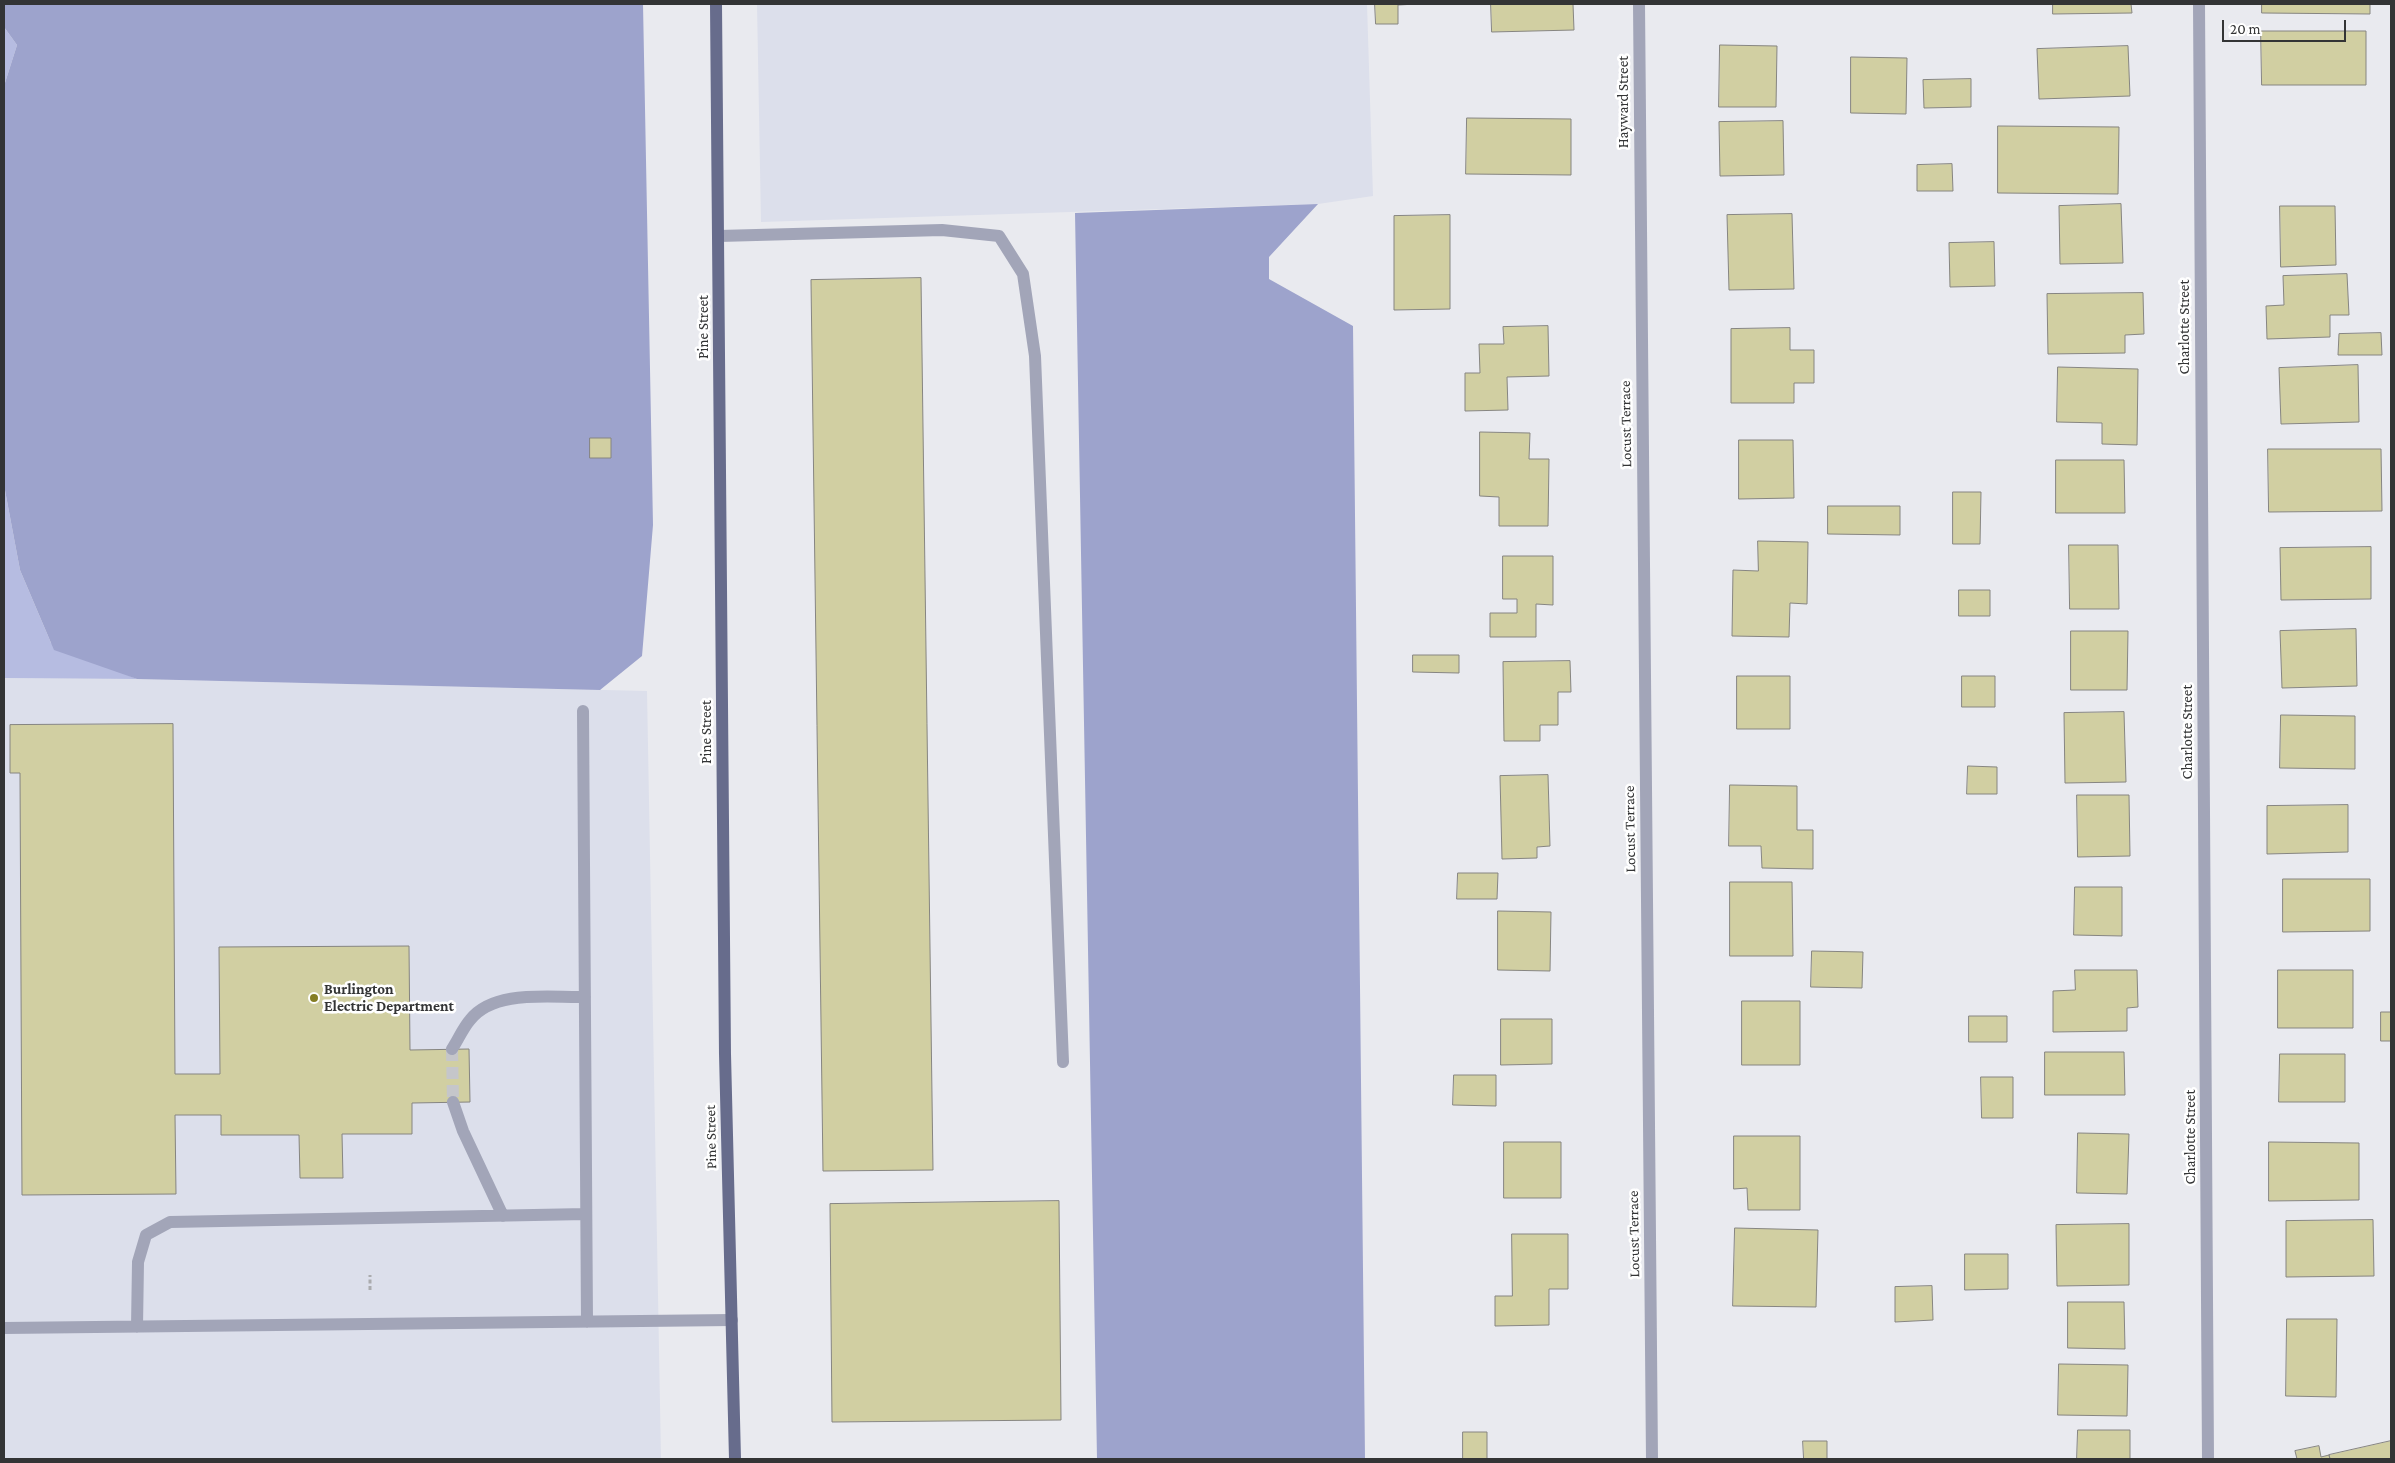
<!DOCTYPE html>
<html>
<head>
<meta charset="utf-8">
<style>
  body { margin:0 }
  #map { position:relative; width:2395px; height:1463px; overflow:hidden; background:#e9eaef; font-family:"Crimson Pro",serif }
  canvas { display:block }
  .frame { position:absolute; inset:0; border:5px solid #333435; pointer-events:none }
  .scale { position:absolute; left:2222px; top:20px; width:124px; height:22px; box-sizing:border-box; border:2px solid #333435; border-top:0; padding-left:6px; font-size:15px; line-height:18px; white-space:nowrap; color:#333435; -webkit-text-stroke:4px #fff; paint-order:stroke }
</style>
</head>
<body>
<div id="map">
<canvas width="2395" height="1463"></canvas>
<div class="frame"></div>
<div class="scale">20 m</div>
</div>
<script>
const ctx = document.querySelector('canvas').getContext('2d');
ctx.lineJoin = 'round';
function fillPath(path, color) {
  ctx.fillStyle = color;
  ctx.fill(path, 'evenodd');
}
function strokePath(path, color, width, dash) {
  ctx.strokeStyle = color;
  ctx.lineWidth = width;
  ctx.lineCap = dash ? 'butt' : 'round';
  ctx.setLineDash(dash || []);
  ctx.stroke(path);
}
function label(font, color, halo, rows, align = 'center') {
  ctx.font = font + ' "Crimson Pro",serif';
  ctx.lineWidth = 5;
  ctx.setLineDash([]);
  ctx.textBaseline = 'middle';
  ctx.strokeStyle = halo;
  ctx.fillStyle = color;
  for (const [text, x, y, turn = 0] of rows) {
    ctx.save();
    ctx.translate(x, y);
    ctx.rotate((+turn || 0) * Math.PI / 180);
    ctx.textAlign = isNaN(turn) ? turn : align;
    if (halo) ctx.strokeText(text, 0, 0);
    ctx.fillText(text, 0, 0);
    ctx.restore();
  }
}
const built = new Path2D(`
  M757,4H1367L1373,196L1318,204L761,222Z
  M4,678L137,679L647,691L661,1459H4Z`);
const green = new Path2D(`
  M4,27L17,45L4,86Z
  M4,485L20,570L51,643L137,679L4,678Z`);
const forest = new Path2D(`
  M4,4H643L653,525L642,656L600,690L137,679L54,650L20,570L4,485V86L17,45L4,27Z
  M1318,204L1269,257V279L1353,326L1365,1459H1097L1075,213Z`);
const building = new Path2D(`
  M1375,4H1416L1398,5V24H1376Z
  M1491,4H1573L1574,30L1492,32Z
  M2053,4H2131L2132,13L2053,14Z
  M2262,4H2370V14L2262,13Z
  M2261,31H2366V85H2262Z
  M1720,45L1777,46L1776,107H1719Z
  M2128,46L2130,96L2039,99L2037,49Z
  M1851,57L1907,58L1906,114L1851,113Z
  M1971,79V107L1924,108L1923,80Z
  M1467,118L1571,119V175L1466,174Z
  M1783,121L1784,175L1720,176L1719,122Z
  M1998,126L2119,127L2118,194L1998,193Z
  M1952,164L1953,191H1917V165Z
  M2121,204L2123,263L2060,264L2059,206Z
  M2280,206H2335L2336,265L2281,267Z
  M1792,214L1794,289L1729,290L1727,215Z
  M1450,215V309L1394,310V216Z
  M1994,242L1995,286L1950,287L1949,243Z
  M2347,274L2349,315H2330V337L2267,339L2266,306L2284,305L2283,276Z
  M921,278L933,1170L823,1171L811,280Z
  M2143,293L2144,334L2125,335V353L2048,354L2047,294Z
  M1548,326L1549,376L1507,377L1508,410L1465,411V373H1480L1479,344H1504L1503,327Z
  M1790,328V350H1814V383H1794V403H1731V329Z
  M2381,333L2382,355H2338L2339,334Z
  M2358,365L2359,422L2281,424L2279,368Z
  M2058,367L2138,369L2137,445L2102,444V423L2057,422Z
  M1480,432L1530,433L1529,459H1549L1548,526H1499V497L1480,496Z
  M590,438H611V458H590Z
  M1739,440H1793L1794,498L1739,499Z
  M2268,449H2381L2382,511L2269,512Z
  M2056,460H2124L2125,513H2056Z
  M1953,492H1981L1980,544H1953Z
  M1828,506H1900V535L1828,534Z
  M1758,541L1808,542L1807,604L1790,603L1789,637L1732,636L1733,570L1758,571Z
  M2069,545H2118L2119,609H2070Z
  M2371,547V599L2281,600L2280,548Z
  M1503,556H1553V605L1536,604V637H1490V613H1517V599H1503Z
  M1959,590H1990V616H1959Z
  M2356,629L2357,686L2282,688L2280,631Z
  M2071,631H2128L2127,690H2071Z
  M1413,655H1459V673L1413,672Z
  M1570,661L1571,692H1558V725H1540V741H1504L1503,662Z
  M1737,676H1790V729H1737Z
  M1962,676H1995V707H1962Z
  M2124,712L2126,782L2065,783L2064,713Z
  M2281,715L2355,716V769L2280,768Z
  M173,724L175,1074H220L219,947L409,946L410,1050L469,1049L470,1102L412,1103V1134H342L343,1178H300L299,1135H221V1115H175L176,1194L22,1195L20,773H10V725Z
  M1968,766L1997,767V794H1967Z
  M1548,775L1550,846L1537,847V858L1502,859L1500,776Z
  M1730,785L1797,786V830H1813V869L1762,868L1761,846H1729Z
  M2077,795H2129L2130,856L2078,857Z
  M2348,805V852L2267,854V806Z
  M1458,873H1498L1497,899H1457Z
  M2283,879H2370V931L2283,932Z
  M1730,882H1792L1793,956H1730Z
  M2075,887H2122V936L2074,935Z
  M1498,911L1551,912L1550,971L1498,970Z
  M1812,951L1863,952L1862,988L1811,987Z
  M2075,970H2137L2138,1007L2127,1008V1031L2053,1032V991L2075,990Z
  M2278,970H2353V1028H2278Z
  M1742,1001H1800V1065H1742Z
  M2381,1012H2391V1041H2381Z
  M1969,1016H2007V1042H1969Z
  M1501,1019H1552V1064L1501,1065Z
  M2045,1052H2124L2125,1095H2045Z
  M2280,1054H2345V1102H2279Z
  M1454,1075H1496V1106L1453,1105Z
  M1981,1077H2013V1118H1982Z
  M2078,1133L2129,1134L2127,1194L2077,1193Z
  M1734,1136H1800V1210H1748L1747,1188L1734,1189Z
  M1504,1142H1561V1198H1504Z
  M2269,1142L2359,1143V1200L2269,1201Z
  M1059,1201L1061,1420L832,1422L830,1204Z
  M2373,1220L2374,1276L2286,1277V1221Z
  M2129,1224V1285L2057,1286L2056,1225Z
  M1735,1228L1818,1230L1816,1307L1733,1306Z
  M1512,1234H1568V1289H1549V1325L1495,1326V1296H1512Z
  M1965,1254H2008V1289L1965,1290Z
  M1932,1286L1933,1320L1895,1322V1287Z
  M2068,1302H2124L2125,1349L2068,1348Z
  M2287,1319H2337L2336,1397L2286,1396Z
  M2059,1364L2128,1365L2127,1416L2058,1415Z
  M2078,1430H2130V1459H2077Z
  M1463,1432H1487V1459H1463Z
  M1803,1441H1827V1459H1804Z
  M2391,1441V1459H2330L2329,1455Z
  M2319,1446L2321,1457L2329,1455L2330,1459H2297L2295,1451Z`);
const minorTunnel = new Path2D(`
  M452,1049L453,1102`);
const path = new Path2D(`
  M370,1290V1275`);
const minor = new Path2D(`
  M1639,4L1652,1459
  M2199,4L2208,1459
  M719,236L942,230L999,236L1023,274L1035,356L1063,1062
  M583,711L587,1322
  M452,1049C458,1040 463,1028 470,1020C494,989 550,998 585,997
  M453,1102L463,1131L503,1216
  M137,1327L138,1262L146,1235L170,1222L586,1214
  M4,1328L732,1320`);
const major = new Path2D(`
  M716,4L725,1054L735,1459`);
const markers = [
  [314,998,5,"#847d24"]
];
const streetNames = [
  ["Hayward Street",1623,102,-90],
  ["Pine Street",703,327,-90],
  ["Charlotte Street",2184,327,-90],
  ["Locust Terrace",1626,424,-91],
  ["Pine Street",706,732,-90],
  ["Charlotte Street",2187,732,-90],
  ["Locust Terrace",1630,829,-91],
  ["Pine Street",711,1137,-91],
  ["Charlotte Street",2190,1137,-90],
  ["Locust Terrace",1634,1234,-91]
];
const poiNames = [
  ["Burlington",324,989],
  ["Electric Department",324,1006]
];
fillPath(built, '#dcdfeb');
fillPath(green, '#b6bce1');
fillPath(forest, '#9da3cc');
fillPath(building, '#d1cfa2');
strokePath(building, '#868581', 1);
strokePath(minorTunnel, '#c5c6ca', 12, [12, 6]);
strokePath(path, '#aaabae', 3, [4, 2.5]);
strokePath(minor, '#a2a5b8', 12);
strokePath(major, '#676c8c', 12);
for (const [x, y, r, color] of markers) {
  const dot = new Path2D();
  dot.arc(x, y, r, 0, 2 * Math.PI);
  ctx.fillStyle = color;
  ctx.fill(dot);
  strokePath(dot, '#fff', 2);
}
label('15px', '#333435', '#fff', streetNames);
label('bold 15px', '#333435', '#fff', poiNames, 'left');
</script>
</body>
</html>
